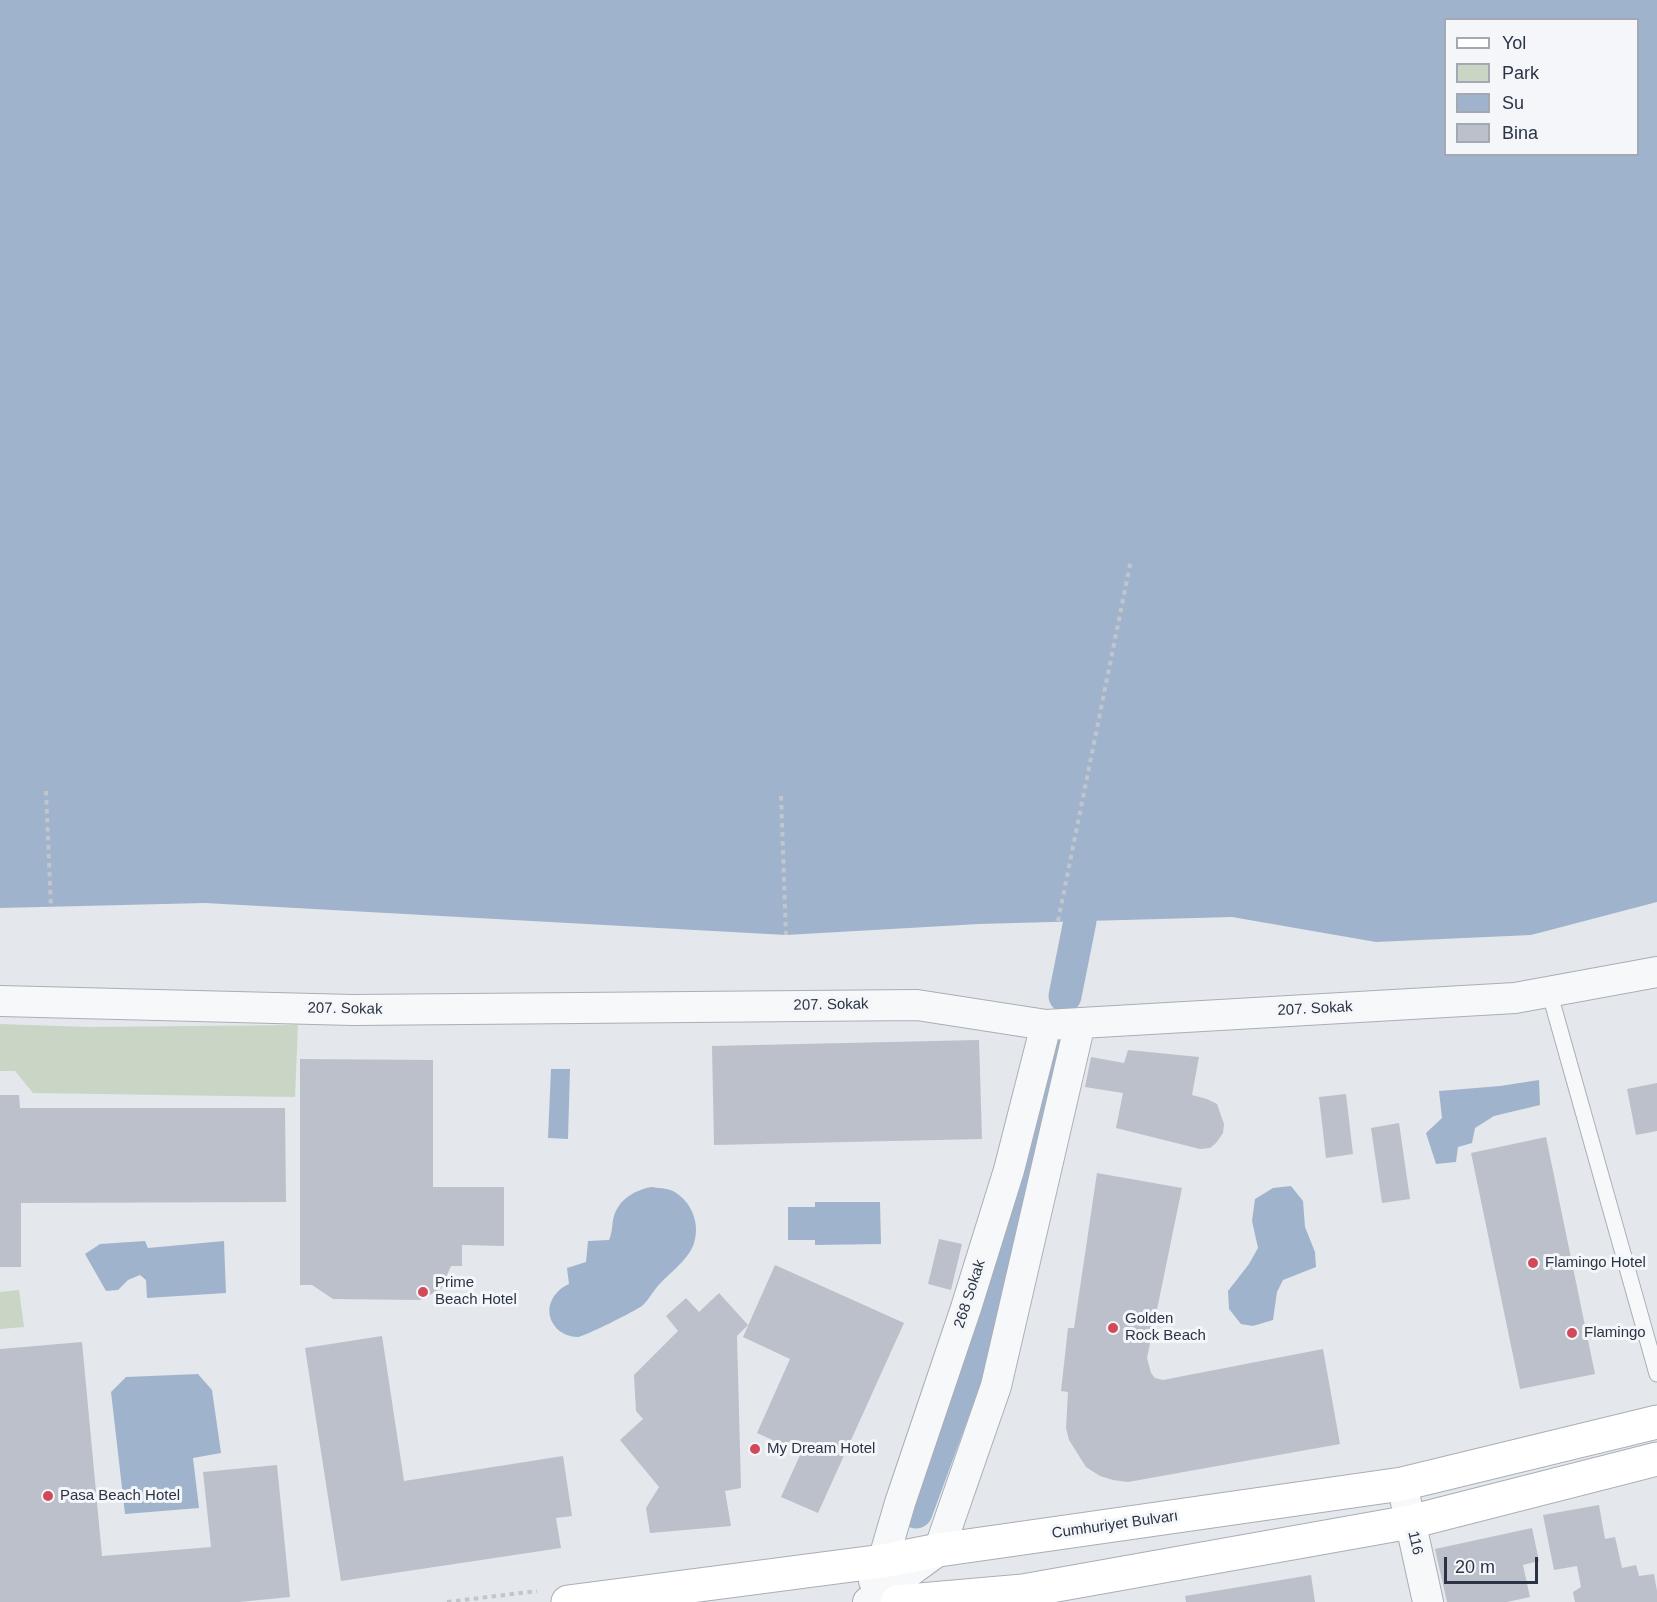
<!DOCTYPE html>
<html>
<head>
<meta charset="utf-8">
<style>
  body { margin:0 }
  #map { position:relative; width:1657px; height:1602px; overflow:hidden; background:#e4e7ec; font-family:Helvetica,sans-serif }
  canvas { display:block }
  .legend { position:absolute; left:1444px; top:18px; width:195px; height:138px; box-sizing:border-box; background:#f4f6f9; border:2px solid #a4a8b1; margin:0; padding:8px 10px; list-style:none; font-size:18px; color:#2b3445 }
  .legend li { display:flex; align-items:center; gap:12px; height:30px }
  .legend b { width:30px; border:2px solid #a4a8b1 }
  .scale { position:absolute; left:1444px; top:1557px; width:94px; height:27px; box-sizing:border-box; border:3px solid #2b3445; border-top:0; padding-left:8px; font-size:18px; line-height:21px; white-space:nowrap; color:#2b3445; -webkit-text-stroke:4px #f4f6f9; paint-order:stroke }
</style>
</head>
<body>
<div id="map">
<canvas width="1657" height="1602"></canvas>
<ul class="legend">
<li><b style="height:8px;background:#fff"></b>Yol</li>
<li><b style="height:16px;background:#c9d6c5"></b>Park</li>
<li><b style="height:16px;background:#9fb4cc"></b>Su</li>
<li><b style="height:16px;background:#bbc0ca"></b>Bina</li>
</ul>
<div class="scale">20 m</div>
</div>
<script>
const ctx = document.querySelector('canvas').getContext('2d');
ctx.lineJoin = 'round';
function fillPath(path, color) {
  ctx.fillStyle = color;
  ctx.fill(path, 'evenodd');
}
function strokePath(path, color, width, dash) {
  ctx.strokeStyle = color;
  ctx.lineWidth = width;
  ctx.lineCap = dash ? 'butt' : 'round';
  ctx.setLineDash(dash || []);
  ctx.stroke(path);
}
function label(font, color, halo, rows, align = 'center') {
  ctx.font = font + ' Helvetica,sans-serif';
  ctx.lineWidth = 6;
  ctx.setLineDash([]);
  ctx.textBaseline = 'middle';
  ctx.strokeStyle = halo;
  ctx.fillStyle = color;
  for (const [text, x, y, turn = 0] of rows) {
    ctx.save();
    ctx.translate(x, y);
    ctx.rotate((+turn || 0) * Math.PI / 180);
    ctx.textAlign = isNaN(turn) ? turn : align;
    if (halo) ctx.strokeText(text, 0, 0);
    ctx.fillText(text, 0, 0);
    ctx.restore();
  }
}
const green = new Path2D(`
  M0,1024L89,1027L298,1025L295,1097L33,1093L15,1071H0Z
  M19,1290L24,1327L0,1329V1292Z`);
const water = new Path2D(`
  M0,0H1657V902L1531,935L1376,942L1232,917L979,924L786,935L205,903L0,908ZM1446,20H1638V154H1446Z
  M551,1069H570L568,1139L548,1138Z
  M1539,1080L1540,1105L1494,1116L1475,1128L1472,1143L1458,1147L1456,1162L1436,1164L1426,1133L1442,1118L1439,1091L1500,1086Z
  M1291,1186L1303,1201L1305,1227L1315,1252L1316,1267L1283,1280L1277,1292L1273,1320L1253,1326L1241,1324L1229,1309L1228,1291L1249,1264L1258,1248L1252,1221L1255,1199L1273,1188Z
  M651,1187C658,1188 666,1188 673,1191C693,1202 701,1226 693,1246C687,1261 667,1275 657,1287C652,1293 648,1300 643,1305C638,1310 583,1337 578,1337C569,1337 559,1333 554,1325C543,1309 553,1291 569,1284L567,1268L586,1262L588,1241L609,1240C612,1233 612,1227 613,1220C617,1201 632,1191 651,1187Z
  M815,1202H880L881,1244L815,1245V1240H788V1207H815Z
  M145,1241L148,1248L224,1241L226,1293L147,1298L146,1280L140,1275L128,1280L118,1290L106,1291L85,1254L100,1244Z
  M198,1374L212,1390L221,1453L193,1458L199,1508L125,1514L111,1392L126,1377Z`);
const canal = new Path2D(`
  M1065,996L1080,921
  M916,1512L1003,1276L1053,1053`);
const building = new Path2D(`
  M979,1040L982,1139L714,1145L712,1046Z
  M1128,1050L1199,1057L1192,1095L1207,1099L1217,1104L1224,1124L1223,1133L1216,1143L1210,1148L1200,1149L1116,1128L1123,1093L1085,1087L1091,1057L1124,1063Z
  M300,1059L433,1060V1187H504V1246L462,1245V1266H451L441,1289L420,1300L333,1299L312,1285H300Z
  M1657,1083V1131L1636,1135L1627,1089Z
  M1346,1094L1353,1154L1326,1158L1319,1097Z
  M0,1095H19L20,1108H285L286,1202L21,1203V1267H0Z
  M1399,1123L1410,1199L1382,1203L1371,1128Z
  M1546,1137L1595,1374L1520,1389L1471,1153Z
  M1097,1173L1182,1188L1147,1358L1151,1373L1155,1378L1163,1380L1323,1349L1340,1444L1128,1482L1113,1480L1100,1476L1086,1467L1069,1440L1066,1428L1068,1392L1061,1391L1068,1328H1074Z
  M939,1239L962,1244L951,1290L928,1284Z
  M775,1265L904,1323L818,1513L781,1497L801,1453L757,1433L790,1359L743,1337Z
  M719,1293L748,1325L737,1336L741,1488L725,1491L731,1526L650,1533L646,1508L659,1487L620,1440L643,1419L636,1411L634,1375L678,1331L666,1316L686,1298L699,1312Z
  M382,1336L404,1481L563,1456L572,1516L556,1518L561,1548L341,1581L305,1348Z
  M82,1342L102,1556L211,1547L203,1472L277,1465L290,1597L239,1602H0V1349Z
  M1599,1505L1605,1539L1615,1537L1622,1568L1636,1565L1639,1576L1654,1574L1657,1591V1602H1575L1573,1592L1581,1587L1577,1566L1554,1570L1543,1515Z
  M1532,1528L1539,1561L1523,1565L1530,1597L1507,1602H1447L1435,1549Z
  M1311,1575L1315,1602H1186L1185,1596Z`);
const path = new Path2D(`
  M46,791L51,907
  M781,796L786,935
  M1058,921L1131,560
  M447,1602L537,1591`);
const lane = new Path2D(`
  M1549,991L1657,1374`);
const street = new Path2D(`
  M0,1001L353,1010L917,1005L1046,1025L1515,998L1657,972
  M1402,1484L1428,1602
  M874,1581L883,1561L900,1503L966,1308L1009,1170L1046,1025
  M868,1602L939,1550L996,1386L1080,1023`);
const secondary = new Path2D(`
  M568,1602L883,1561L939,1550L1402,1484L1657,1422
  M897,1602L1023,1591L1410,1522L1657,1459`);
const markers = [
  [1533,1263,6,"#d1495b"],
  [423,1292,6,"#d1495b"],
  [1113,1328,6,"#d1495b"],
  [1572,1333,6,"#d1495b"],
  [755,1449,6,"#d1495b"],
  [48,1496,6,"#d1495b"]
];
const streetNames = [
  ["207. Sokak",831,1005,-1],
  ["207. Sokak",345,1009,1],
  ["207. Sokak",1315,1009,-3],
  ["268 Sokak",970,1294,-72],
  ["Cumhuriyet Bulvarı",1115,1525,-8],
  ["116",1415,1543,77]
];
const poiNames = [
  ["Flamingo Hotel",1545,1263],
  ["Prime",435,1283],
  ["Beach Hotel",435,1300],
  ["Golden",1125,1319],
  ["Rock Beach",1125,1336],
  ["Flamingo",1584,1333],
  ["My Dream Hotel",767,1449],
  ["Pasa Beach Hotel",60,1496]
];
fillPath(green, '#c9d6c5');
fillPath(water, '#9fb4cc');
strokePath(canal, '#9fb4cc', 33);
fillPath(building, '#bbc0ca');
strokePath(lane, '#a9aeb7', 17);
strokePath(street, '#a9aeb7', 32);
strokePath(secondary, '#a9aeb7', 35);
strokePath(path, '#c2c5cb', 4, [4.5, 4.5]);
strokePath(lane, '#f7f8fa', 15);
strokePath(street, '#f7f8fa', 30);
strokePath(secondary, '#fff', 33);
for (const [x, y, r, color] of markers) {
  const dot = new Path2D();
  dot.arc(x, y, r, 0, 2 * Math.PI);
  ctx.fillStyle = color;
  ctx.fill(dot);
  strokePath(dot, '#f4f6f9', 2);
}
label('15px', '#2b3445', '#f4f6f9', streetNames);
label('15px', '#2b3445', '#f4f6f9', poiNames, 'left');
</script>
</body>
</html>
